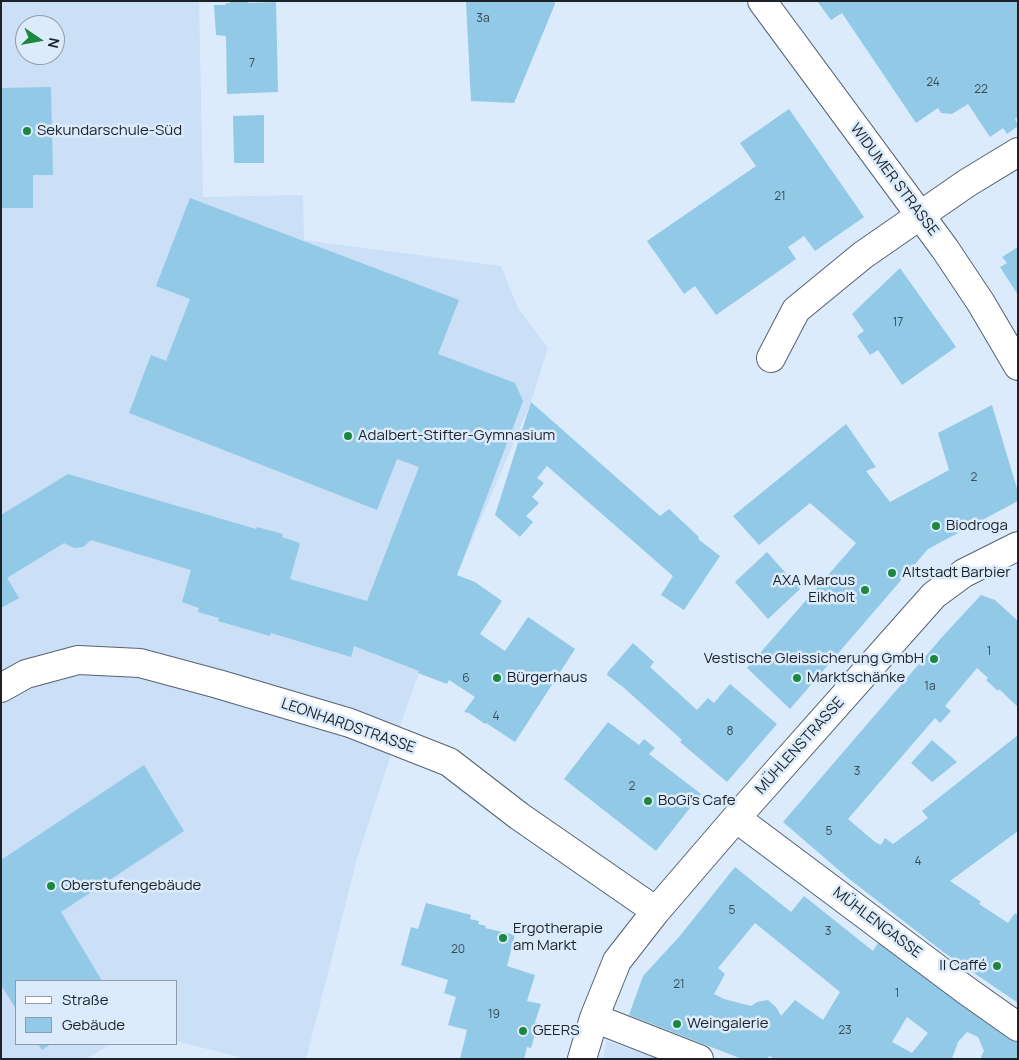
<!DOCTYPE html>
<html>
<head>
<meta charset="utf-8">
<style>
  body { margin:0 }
  #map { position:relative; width:1019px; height:1060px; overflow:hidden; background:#dbebfc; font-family:Manrope,sans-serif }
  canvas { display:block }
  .frame { position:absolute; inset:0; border:2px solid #1c2228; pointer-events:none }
  .legend { position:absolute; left:15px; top:980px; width:162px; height:65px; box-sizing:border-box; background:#dbebfc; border:1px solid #8f9ba7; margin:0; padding:6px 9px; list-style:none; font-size:15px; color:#1c2228 }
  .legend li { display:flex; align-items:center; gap:10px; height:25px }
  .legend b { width:25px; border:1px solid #8f9ba7 }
  .north { position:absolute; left:15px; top:15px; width:50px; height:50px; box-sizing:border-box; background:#dbebfc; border:1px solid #8f9ba7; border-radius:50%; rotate:102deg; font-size:14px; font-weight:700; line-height:20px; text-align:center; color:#1c2228 }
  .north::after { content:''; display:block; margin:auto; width:18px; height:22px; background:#1c873e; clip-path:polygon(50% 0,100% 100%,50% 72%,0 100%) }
</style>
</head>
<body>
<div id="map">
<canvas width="1019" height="1060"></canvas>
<div class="frame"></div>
<ul class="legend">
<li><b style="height:6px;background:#fff"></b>Straße</li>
<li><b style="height:14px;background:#91c9e6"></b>Gebäude</li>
</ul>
<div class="north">N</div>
</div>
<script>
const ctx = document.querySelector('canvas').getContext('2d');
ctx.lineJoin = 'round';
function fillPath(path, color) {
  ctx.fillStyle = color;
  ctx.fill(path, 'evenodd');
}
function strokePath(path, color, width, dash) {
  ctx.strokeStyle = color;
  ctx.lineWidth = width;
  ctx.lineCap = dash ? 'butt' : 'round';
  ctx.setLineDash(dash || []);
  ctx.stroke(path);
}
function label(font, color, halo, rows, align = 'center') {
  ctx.font = font + ' Manrope,sans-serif';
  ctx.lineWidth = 5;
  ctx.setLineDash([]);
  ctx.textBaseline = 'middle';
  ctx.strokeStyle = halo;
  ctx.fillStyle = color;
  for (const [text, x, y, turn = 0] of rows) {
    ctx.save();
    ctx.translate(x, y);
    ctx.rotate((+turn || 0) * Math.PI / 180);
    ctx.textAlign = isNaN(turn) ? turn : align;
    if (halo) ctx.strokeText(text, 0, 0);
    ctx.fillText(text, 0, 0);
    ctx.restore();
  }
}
const built = new Path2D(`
  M1,1H199L203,197L303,195L304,240L501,266L518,308L548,348L531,402L457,575L408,702L357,859L306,1059H247L176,1041V981H16V1044H111L86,1059H1ZM25,25H55V55H25Z
  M607,1041L659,1059H603Z`);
const building = new Path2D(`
  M230,1H249L248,3L276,2L278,92L227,94L226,36L216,35L214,5H225L226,3H230Z
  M466,1H554L555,4L514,103L471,101Z
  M817,1H1018V117L1015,119L1018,126L1007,134L1003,128L990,137L968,104L952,114L941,113L938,108L916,123L842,13L831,20Z
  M51,87L53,175H33V208H1V88Z
  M789,109L864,217L815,251L804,236L788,247L796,259L716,315L695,286L684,294L647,241L756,166L740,143Z
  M264,115V163H234L233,116Z
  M190,198L459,300L438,354L515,383L523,401L457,575L475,582L502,601L480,634L505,651L528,617L575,649L515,742L486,723L485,724L469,713L464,712L475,697L449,680L447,684L418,673L419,671L354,646L351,657L271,633L270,636L218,621L219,618L198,612L199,608L182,602L191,570L91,540L83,547L74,548L64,543L7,578L19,598L1,608V515L68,474L256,529L257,527L283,534L282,537L300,543L290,579L367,601L419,467L397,459L377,510L129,413L151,355L166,361L190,299L156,286Z
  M1018,247V295L1000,267L1007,263L1002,257Z
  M900,268L956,347L902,385L878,350L870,355L857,336L864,331L852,314Z
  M531,402L660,516L669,509L699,537L698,539L720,556L684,610L661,595L673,576L547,466L537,478L544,483L532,497L539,503L526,516L533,522L520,537L495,515Z
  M992,405L1018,492V501L928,549L790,709L747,668L856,543L810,503L759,545L733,516L846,424L876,467L866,471L890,502L949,470L938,433Z
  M767,552L800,589L768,619L735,582Z
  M981,595L995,600L1018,621V707L999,689L998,691L986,680L988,678L977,668L945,706L951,711L940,723L935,718L848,819L875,842L881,845L885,838L893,844L928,818L922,811L1018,735V831L950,881L977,899L981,902L979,904L1008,923L1015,913L1018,915V1003L942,951L848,878L783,822L943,636Z
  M633,643L654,662L650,667L697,710L708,698L714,703L730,684L777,724L727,782L680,742L682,740L623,687L607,675L608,672Z
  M608,722L639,745L644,739L655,748L649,754L701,794L656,851L564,779Z
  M932,740L957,762L932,782L911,763Z
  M144,765L184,831L61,912L102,981H16V1009L1,985V860Z
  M735,867L791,912L804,896L873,951L878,943L958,997L1018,1037V1059H980L984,1051L978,1037L967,1032L958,1042L952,1059H775L769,1056L768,1059H742L629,1015L643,976L679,937ZM755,923L840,992L823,1020L795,1000L781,1016L776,1007L768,1000L757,1002L751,1006L724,999L714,994L725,974L718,968ZM907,1017L928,1033L912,1053L892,1042Z
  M426,903L471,915L470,919L479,921L478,924L486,926L485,928L515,935L507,966L535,975L527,1001L541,1004L535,1022L538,1023L531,1048L527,1047L524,1059H460L467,1030L448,1025L456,997L444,993L448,980L401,965L411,927L418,929Z
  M38,1044H51L42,1050Z`);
const minor = new Path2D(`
  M762,1L945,249L981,303L1018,366
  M771,358L796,310L863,255L967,183L1018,152
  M1,688L26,674L78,660L140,663L218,684L350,723L449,762L519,816L656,911
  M736,818L967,991L1018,1027
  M594,1018L699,1059
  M582,1059L594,1018L617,961L656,911L736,818L934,595L964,573L1018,546`);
const markers = [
  [27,131,5,"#1c873e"],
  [348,436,5,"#1c873e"],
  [936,526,5,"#1c873e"],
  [892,573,5,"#1c873e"],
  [865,590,5,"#1c873e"],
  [934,659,5,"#1c873e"],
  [497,678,5,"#1c873e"],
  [797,678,5,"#1c873e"],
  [648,801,5,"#1c873e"],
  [51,886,5,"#1c873e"],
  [503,938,5,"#1c873e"],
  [997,966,5,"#1c873e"],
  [677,1024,5,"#1c873e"],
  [523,1031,5,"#1c873e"]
];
const numberNames = [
  ["3a",483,19],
  ["7",252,64],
  ["24",933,83],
  ["22",981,90],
  ["21",780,197],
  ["17",898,323],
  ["2",974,478],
  ["1",989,652],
  ["6",466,679],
  ["1a",930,687],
  ["4",496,717],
  ["8",730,732],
  ["3",857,772],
  ["2",632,787],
  ["5",829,832],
  ["4",918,862],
  ["5",732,911],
  ["3",828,932],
  ["20",458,950],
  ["21",679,985],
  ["1",897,994],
  ["19",494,1015],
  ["23",845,1031]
];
const poiNames = [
  ["Sekundarschule-Süd",37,131],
  ["Adalbert-Stifter-Gymnasium",358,436],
  ["Biodroga",946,526],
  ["Altstadt Barbier",902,573],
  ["AXA Marcus",855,581,"right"],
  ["Eikholt",855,598,"right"],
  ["Vestische Gleissicherung GmbH",924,659,"right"],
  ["Bürgerhaus",507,678],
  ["Marktschänke",807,678],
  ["BoGi's Cafe",658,801],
  ["Oberstufengebäude",61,886],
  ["Ergotherapie",513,929],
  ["am Markt",513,946],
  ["Il Caffé",987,966,"right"],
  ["Weingalerie",687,1024],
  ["GEERS",533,1031]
];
const streetNames = [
  ["WIDUMER STRASSE",894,180,53],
  ["LEONHARDSTRASSE",348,726,19],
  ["MÜHLENSTRASSE",800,746,-48],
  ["MÜHLENGASSE",877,923,37]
];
fillPath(built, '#cbdff7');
fillPath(building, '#91c9e6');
strokePath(minor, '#556271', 30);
strokePath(minor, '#fff', 28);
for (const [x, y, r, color] of markers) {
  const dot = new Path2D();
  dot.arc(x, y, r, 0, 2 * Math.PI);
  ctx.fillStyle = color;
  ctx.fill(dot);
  strokePath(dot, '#dbebfc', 2);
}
label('12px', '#394c58', null, numberNames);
label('15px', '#1c2228', '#dbebfc', poiNames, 'left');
label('15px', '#1c2228', '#dbebfc', streetNames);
</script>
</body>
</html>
